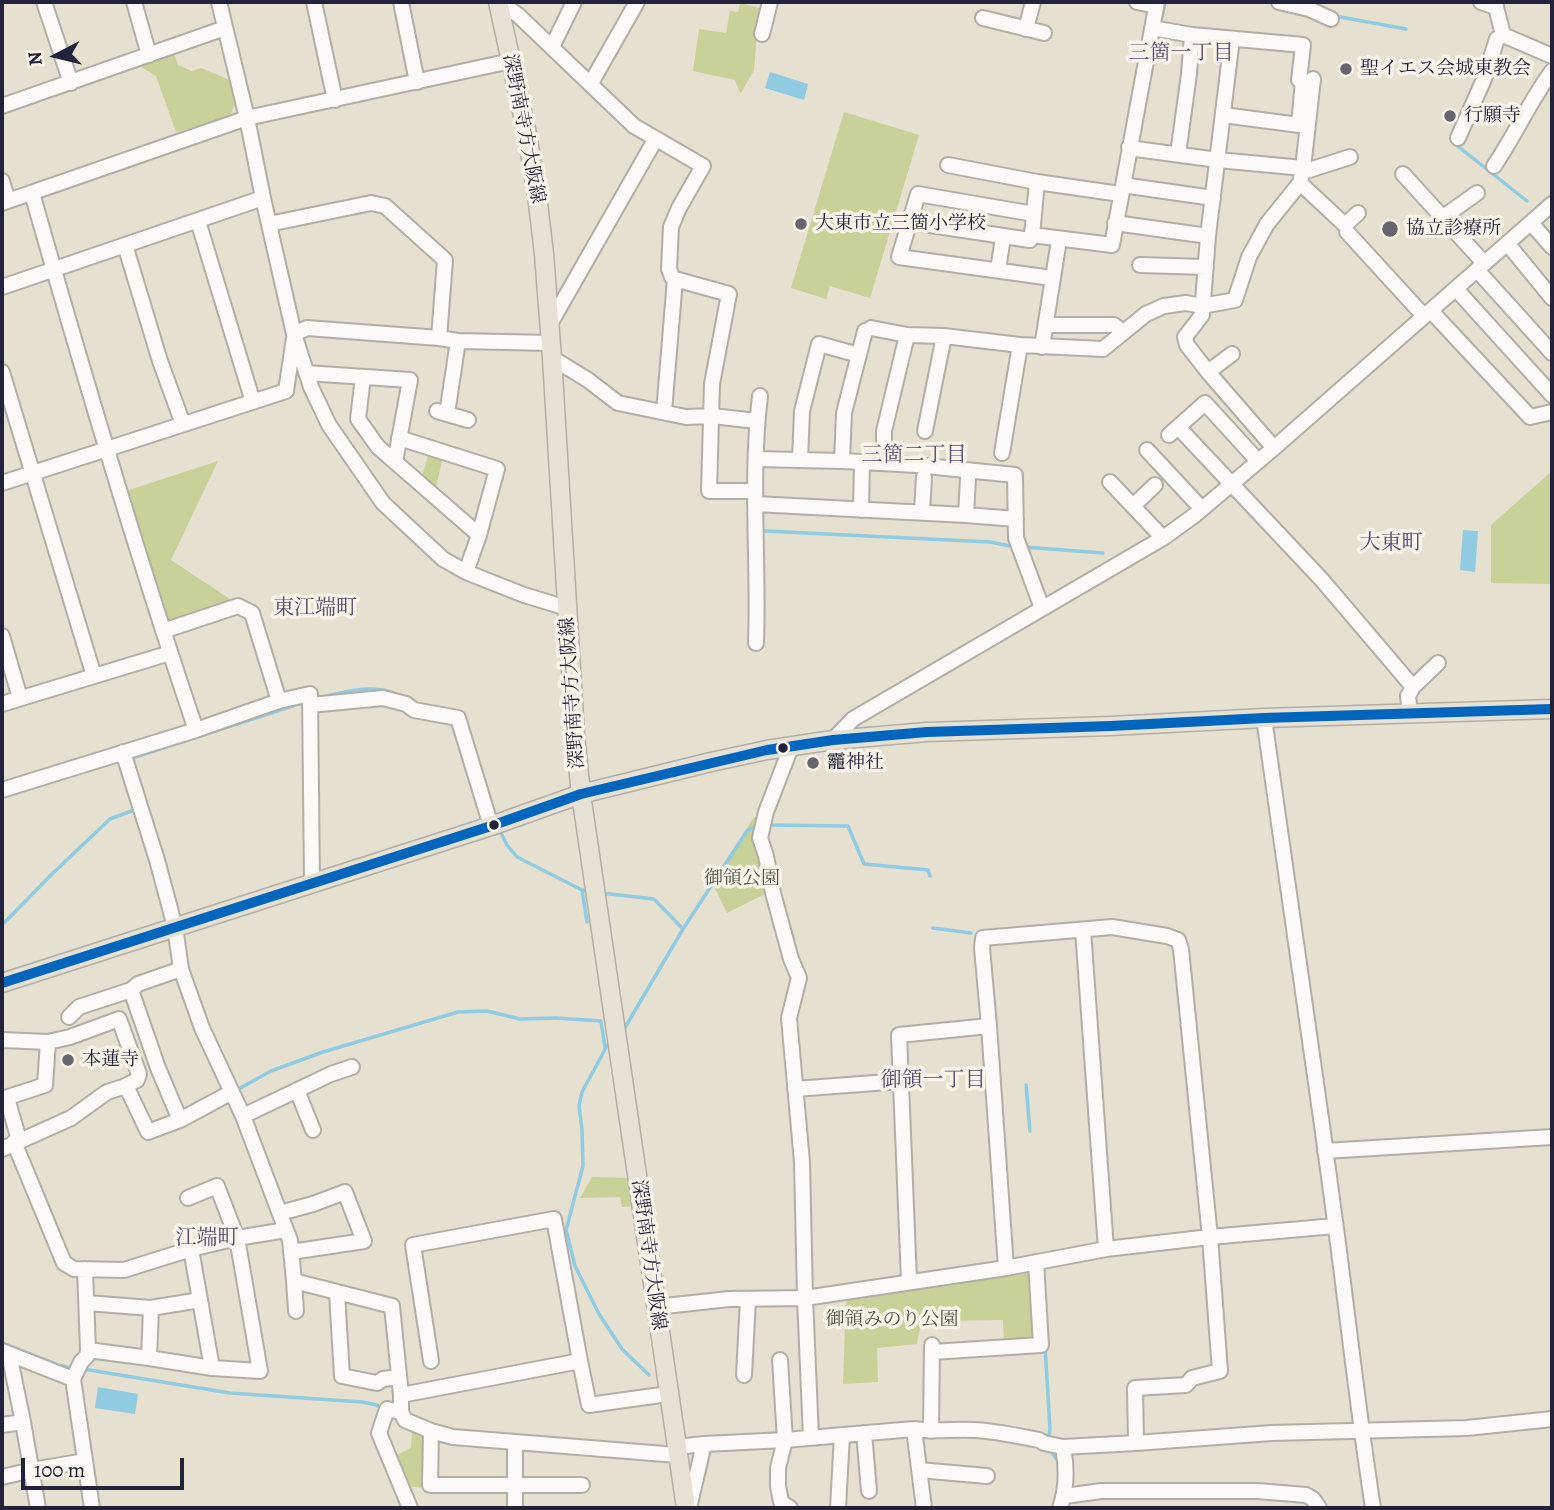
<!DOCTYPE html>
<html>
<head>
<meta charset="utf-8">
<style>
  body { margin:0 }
  #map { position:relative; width:1554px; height:1510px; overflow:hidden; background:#e5e0d0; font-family:Alegreya,serif }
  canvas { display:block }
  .frame { position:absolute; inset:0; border:4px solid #22223b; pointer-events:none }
  .north { position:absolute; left:21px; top:21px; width:70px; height:70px; -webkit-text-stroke:5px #f7f3e8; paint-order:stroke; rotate:263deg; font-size:19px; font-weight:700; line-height:28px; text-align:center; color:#22223b }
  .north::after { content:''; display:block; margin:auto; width:24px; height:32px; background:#22223b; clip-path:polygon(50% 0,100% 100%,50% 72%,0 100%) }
  .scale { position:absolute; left:21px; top:1458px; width:163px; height:32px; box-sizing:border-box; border:4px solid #22223b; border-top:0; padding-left:9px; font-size:21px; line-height:24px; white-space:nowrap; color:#22223b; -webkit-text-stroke:5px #f7f3e8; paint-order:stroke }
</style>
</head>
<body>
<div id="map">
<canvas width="1554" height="1510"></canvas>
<div class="frame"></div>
<div class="north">N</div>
<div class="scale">100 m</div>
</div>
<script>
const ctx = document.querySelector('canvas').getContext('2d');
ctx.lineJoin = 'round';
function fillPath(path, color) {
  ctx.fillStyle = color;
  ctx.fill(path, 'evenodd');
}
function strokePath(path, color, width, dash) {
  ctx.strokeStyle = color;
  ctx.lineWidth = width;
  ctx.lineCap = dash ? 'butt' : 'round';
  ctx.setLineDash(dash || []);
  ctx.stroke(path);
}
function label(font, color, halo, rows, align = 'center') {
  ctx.font = font + ' Alegreya,"Noto Serif JP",serif';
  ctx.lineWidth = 7;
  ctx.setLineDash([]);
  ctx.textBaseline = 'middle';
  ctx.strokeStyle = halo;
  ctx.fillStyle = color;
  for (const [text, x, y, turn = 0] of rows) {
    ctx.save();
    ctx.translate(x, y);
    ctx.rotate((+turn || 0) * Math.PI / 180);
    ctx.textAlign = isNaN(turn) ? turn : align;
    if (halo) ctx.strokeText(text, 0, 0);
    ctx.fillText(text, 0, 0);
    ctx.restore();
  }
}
const green = new Path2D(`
  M740,3L763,9L757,34L754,70L741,93L739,91L735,80L693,71L699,29L726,33L730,11L738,12Z
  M174,53L178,65L192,71L201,68L230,80L236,106H234L229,118L176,132L156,76L138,65Z
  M844,112L919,135L870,298L830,286L826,299L791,288Z
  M429,452L443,457L435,491L421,480Z
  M218,461L171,560L233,601L166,626L126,491Z
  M1552,471V584L1491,583V525Z
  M754,817H759L769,892L727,913L712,883Z
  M592,1177L631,1178L635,1206L622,1207L620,1197L580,1198Z
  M1033,1271L1037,1341L1004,1343L1003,1320L932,1321L931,1326L920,1328L917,1344L877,1348L878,1382L843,1384L846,1301Z
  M412,1430L425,1433L423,1488L406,1486L395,1456L411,1448Z`);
const water = new Path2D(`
  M770,72L808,84L804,100L765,88Z
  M1463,530L1478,531L1475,572L1460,570Z
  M98,1387L138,1394L135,1414L95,1408Z`);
const stream = new Path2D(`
  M1335,16L1406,29
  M1162,17L1165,2
  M1455,144L1527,201
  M765,531L990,542L1010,546
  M1024,547L1103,553
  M323,697C348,691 376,683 400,696
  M129,759L305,702
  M766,825L848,826L864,864L928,870L930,876
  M499,829L507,845L517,857L582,890L589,892
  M582,890L587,922
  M601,893L654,899L683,929
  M2,925L52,874L110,819L134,810L133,806
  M933,928L971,933
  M623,1031L683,929L747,831L759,825
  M608,1044L582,1092L579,1106L582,1130L583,1166L566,1230L575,1266L599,1314L622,1349L649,1375
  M1026,1085L1030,1131
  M235,1091L271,1071L323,1052L458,1012L487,1011L520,1019L556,1018L601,1021L605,1048
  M2,1343L58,1365L72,1368
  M1045,1346L1050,1429L1048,1440
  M83,1369L230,1393L362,1402L377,1405L383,1411
  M1050,1450L1060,1464`);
const minor = new Path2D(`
  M44,2L71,83
  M134,2L149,55
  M219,2L247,118L263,198L294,334L311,387L329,425L383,503L443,559L466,572L486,580L524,595L567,608
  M314,2L335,100
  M401,2L417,82
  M499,2L518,15L634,126L703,166L679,208L671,227L669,269L672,277L675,279L664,412
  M1137,2L1156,6
  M1279,2L1309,9L1331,19
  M1481,2L1496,7
  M1496,2V7L1503,35L1552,56
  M983,18L1044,33
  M1152,28L1192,35L1303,45L1299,80H1303L1299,125L1223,115
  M1026,29L1033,2
  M762,34L770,2
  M1232,39L1208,236L1202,315L1185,337L1187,345L1208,372L1274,448
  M552,47L574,2
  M591,83L637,2
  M2,106L225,28
  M1458,138L1484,79L1497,39L1503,35
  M1129,147L1136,149L1218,160L1303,168
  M1178,154L1189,74L1192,35
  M948,165L1037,182L1120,194
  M1494,166C1515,135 1530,101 1552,71
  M1303,172L1350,157
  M1403,174L1484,263
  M2,181L8,201
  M1300,183L1345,225L1358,213
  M1129,186L1213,198
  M32,193C83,373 136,553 196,730
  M2,203L247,118L511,61
  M1034,214L918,194L899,257L1052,278
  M1442,218L1477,193
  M198,221L253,402
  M910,222L1030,240L1032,235L1037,182
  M1115,223L1208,236
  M1531,223L1552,247
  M269,224L371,203L385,206L445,260L439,338
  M1347,232L1424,316
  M1032,235L1112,245L1157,2
  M1507,243L1552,298
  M125,245L160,361L183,424
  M1140,265L1206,267
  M998,270L1003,237
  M1477,270L1552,353
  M675,279L729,294L712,384L709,491H755
  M2,287L263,198
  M1456,289L1552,395
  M1431,311L1530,417L1552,412
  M550,324L655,140
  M1046,325H1114L1123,332
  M871,328L907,335L944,336L1020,345L1103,349L1146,314L1164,306L1186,303L1202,306L1235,300L1249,257L1267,224L1300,183L1303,168L1313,79
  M294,334L307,328L439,338L458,341L551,343
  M1042,347L1059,240
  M552,358L588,380L618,403L686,417L712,416L757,421
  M2,372L94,676
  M1208,372L1232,354
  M306,373L410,380L395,462
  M363,377L358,419L378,447L479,535
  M437,411L468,420
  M447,414L458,341
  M1178,427L1322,580L1413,687
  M925,431L944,336
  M1169,435L1205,403L1258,461
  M399,438L497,469L479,535L466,572
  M1147,450L1202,509
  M1002,453L1020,345
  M756,459L842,461
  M800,460L802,411L819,344L859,355
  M862,462L916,465L1015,475L1016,538L1042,608
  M884,463V431L907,335
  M1110,482L1163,538
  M2,483L286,391L294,338
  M755,504L966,515L1016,519
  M1133,506L1155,485
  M861,510L862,462L842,461L844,413L865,331
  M922,512L924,477
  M966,515L968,478
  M163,631L238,606L252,613L279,701
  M2,636L20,698
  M756,643C759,561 750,478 760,396
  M2,704L170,653
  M310,705L383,698L406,704L414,710L458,718L491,826
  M1410,714L1408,696L1413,687L1438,663
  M1264,718C1289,890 1314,1063 1337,1236C1349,1327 1359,1418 1373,1508
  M833,740L853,719L1163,538L1195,515L1274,448L1552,204
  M791,747L766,812L760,838L766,856L773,893L791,959L799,978L789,1018L802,1162L805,1298L811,1437
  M123,752L157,860L175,927L181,969L202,1028L243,1116L286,1230L290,1240L294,1281L392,1306L401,1395V1412L405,1420L431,1431L453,1437L677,1455
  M2,790L196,730L279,701L310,694L312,883
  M1083,930L1106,1249
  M131,990L158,1068L180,1120
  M69,1017L79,1007L131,990L138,984L181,969
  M2,1040L48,1042L70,1037L119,1019L139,1074L137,1080L123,1087
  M795,1089L901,1081
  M297,1090L313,1130
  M7,1098L19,1140
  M2,1099L45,1085L48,1042
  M243,1116L331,1074L352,1067
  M14,1142L64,1263L74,1269L124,1270L191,1249L212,1368
  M2,1149L71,1118L107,1092L123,1087L128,1090L148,1132L180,1120L232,1092
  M1325,1151L1552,1137
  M280,1213L313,1204L345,1192L364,1241L291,1252
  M191,1249L237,1238L286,1230
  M1006,1268L989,1026L982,948L983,938L1112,927L1167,936L1178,940L1181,949L1210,1237L1220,1371L1192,1378L1186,1385L1135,1388L1136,1443
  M294,1281L296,1311
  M909,1281L899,1035L989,1026
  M337,1293L342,1376L377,1383L383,1379L399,1377
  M87,1303L151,1308L200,1300
  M656,1307L729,1299L805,1298L1006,1268L1106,1249L1210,1237L1335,1226
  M88,1350L149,1358L212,1368L260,1371L237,1238L217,1186L188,1198
  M2,1351L73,1379L92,1508
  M932,1352L1041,1345L1036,1262
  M9,1354L23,1422L38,1508
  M149,1358L151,1308
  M780,1360L785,1440L778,1468V1486L781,1502L790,1508
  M431,1361L413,1245L554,1219L580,1361
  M744,1375L748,1299
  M73,1379L81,1362L87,1356L88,1350L85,1269
  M401,1395L580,1361L589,1405L668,1394
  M401,1412L387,1409L379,1433L410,1508
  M2,1425L23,1422
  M914,1429L924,1508
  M431,1431L430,1485H582
  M931,1431L932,1345
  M864,1433L869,1491
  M676,1447L704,1444L785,1440L914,1429C934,1432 954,1429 974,1430C996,1431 1018,1436 1039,1440L1044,1443L1063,1447L1136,1443L1272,1433L1467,1428L1552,1419
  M919,1470L987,1476
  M2,1477L32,1470L85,1461
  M1065,1496L1101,1491H1257L1306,1495L1313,1499L1319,1508
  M515,1508V1443
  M689,1508L704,1444
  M838,1508L842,1435
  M1060,1508C1067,1488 1067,1468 1063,1447`);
const major = new Path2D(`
  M498,2L527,134L537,195L544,254L552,358L575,735L581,794L686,1508
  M2,983L491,826L581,794L711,762L767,750L833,740L927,732L1111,726L1264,718L1552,709`);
const bus1 = new Path2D(`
  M2,983L491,826L581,794L767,750L833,740L927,732L1111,726L1264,718L1552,709`);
const markers = [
  [1346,69,7,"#66646f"],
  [1450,116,7,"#66646f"],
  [801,224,7,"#66646f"],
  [1390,229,9,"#66646f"],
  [783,748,6,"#22223b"],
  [813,763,7,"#66646f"],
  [494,825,6,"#22223b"],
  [68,1060,7,"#66646f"]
];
const poiNames = [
  ["聖イエス会城東教会",1360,69],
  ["行願寺",1464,116],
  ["大東市立三箇小学校",815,224],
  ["協立診療所",1406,229],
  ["龗神社",827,763],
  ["本蓮寺",82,1060]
];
const streetNames = [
  ["深野南寺方大阪線",523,129,79],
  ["深野南寺方大阪線",573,693,-94],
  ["深野南寺方大阪線",648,1255,82]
];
const parkNames = [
  ["御領公園",742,879],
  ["御領みのり公園",892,1320]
];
const neighbourhoodNames = [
  ["三箇一丁目",1181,54],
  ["三箇二丁目",914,456],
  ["大東町",1391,544],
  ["東江端町",315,609],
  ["御領一丁目",933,1081],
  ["江端町",207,1239]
];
fillPath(green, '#c8d197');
fillPath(water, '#90cbe1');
strokePath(stream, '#90cbe1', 3.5);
strokePath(minor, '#b1aea6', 18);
strokePath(major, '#b1aea6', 21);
strokePath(minor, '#fbfaf8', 14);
strokePath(major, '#e7e1d3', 18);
strokePath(bus1, '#0065bd', 10);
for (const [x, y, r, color] of markers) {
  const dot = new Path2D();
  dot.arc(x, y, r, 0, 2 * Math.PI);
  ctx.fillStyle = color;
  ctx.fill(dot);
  strokePath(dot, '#f7f3e8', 2.5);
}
label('19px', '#22223b', '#f7f3e8', poiNames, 'left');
label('19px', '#22223b', '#f7f3e8', streetNames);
label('19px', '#4d5348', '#f7f3e8', parkNames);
label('21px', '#564d6f', '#f7f3e8', neighbourhoodNames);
</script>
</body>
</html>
